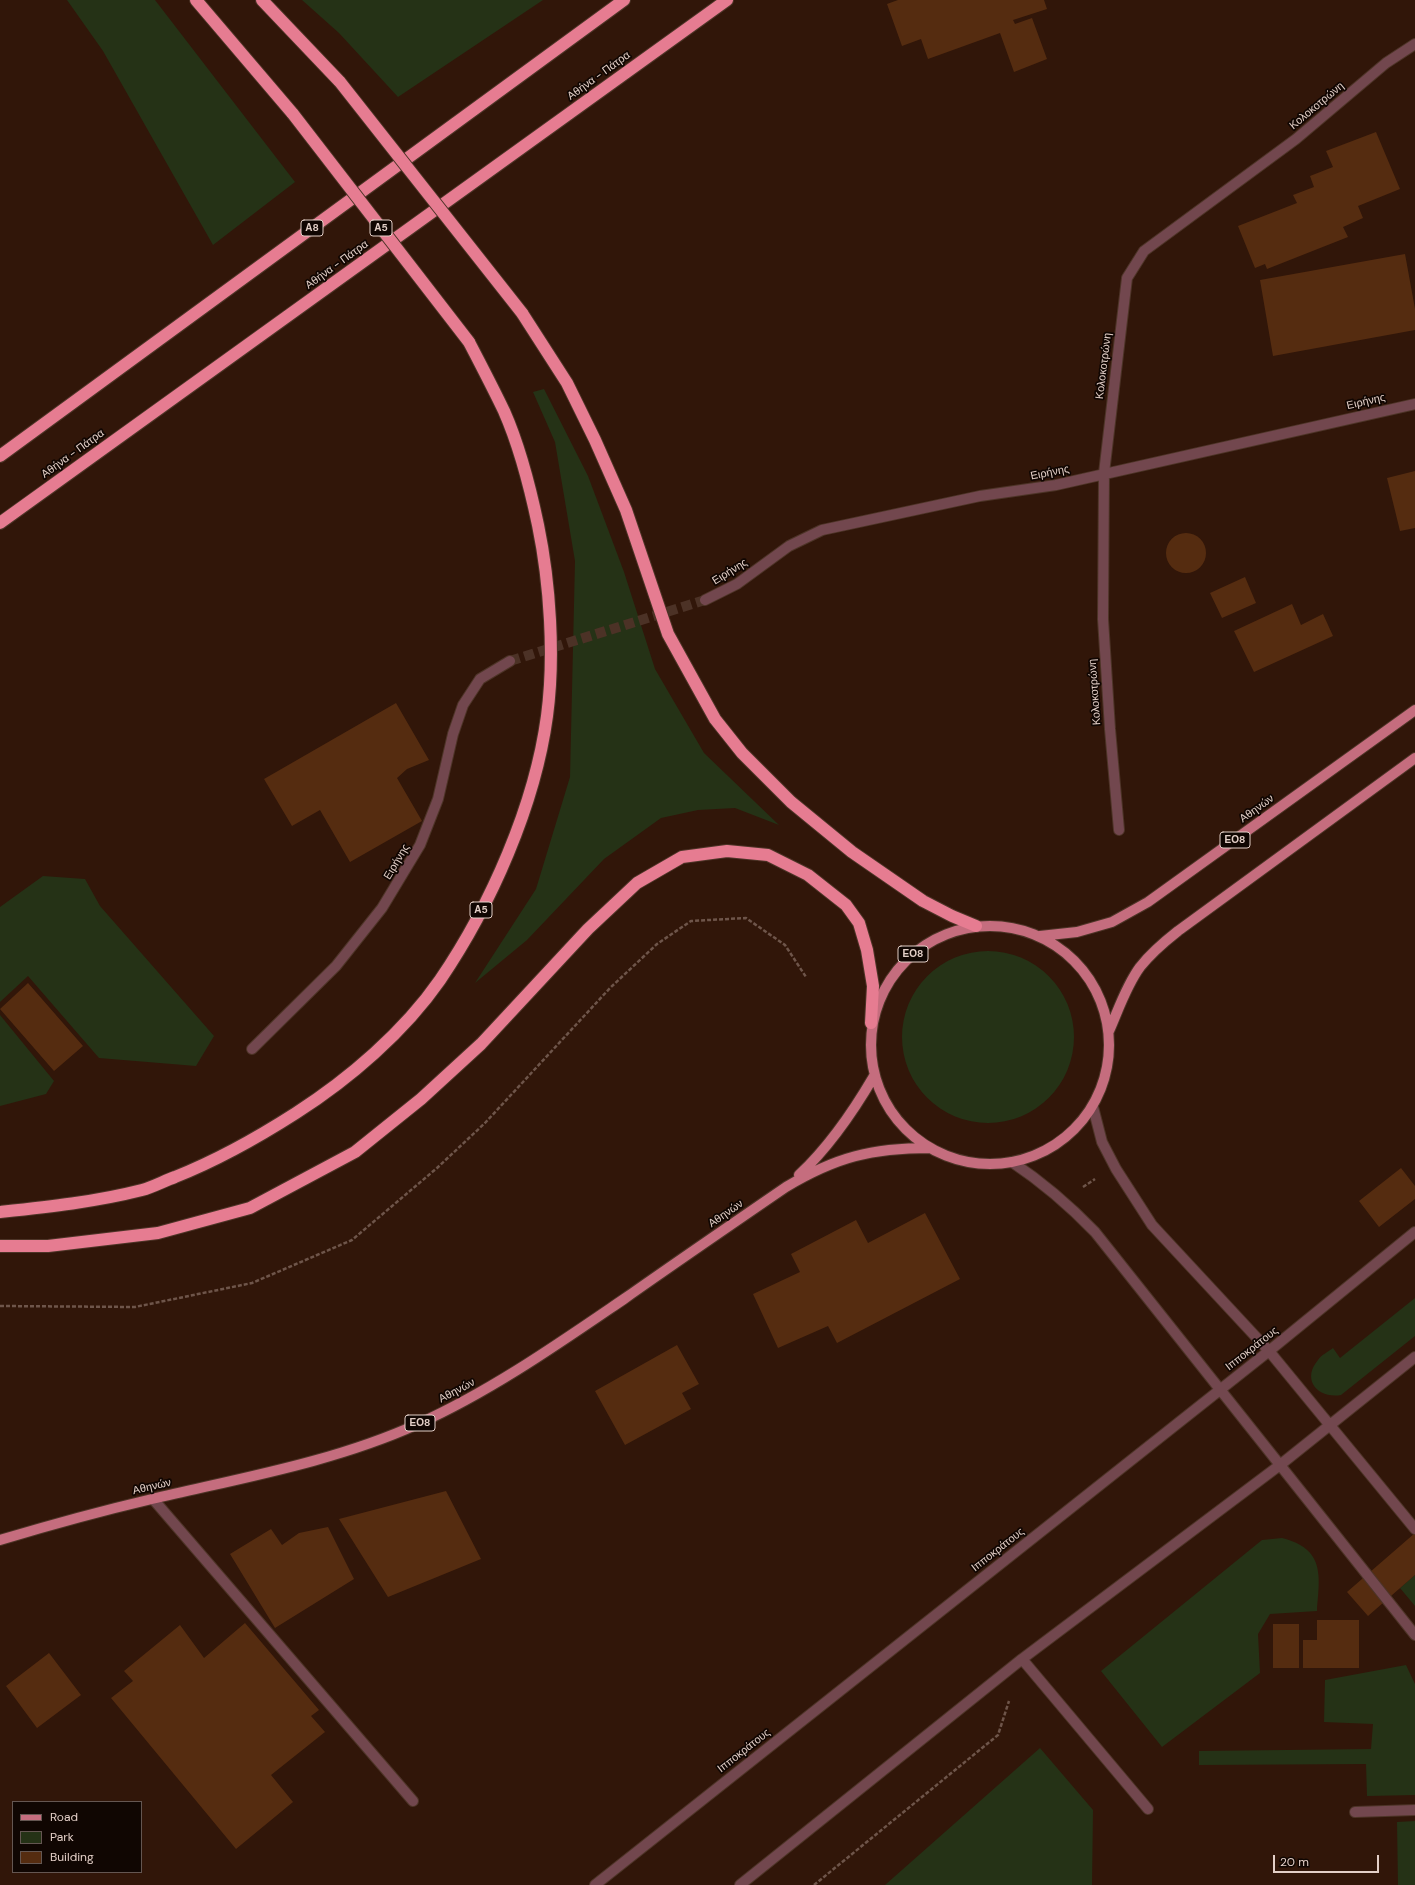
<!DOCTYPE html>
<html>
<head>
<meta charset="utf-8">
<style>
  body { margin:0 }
  #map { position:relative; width:1415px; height:1885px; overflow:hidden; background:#311609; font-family:"DM Sans",sans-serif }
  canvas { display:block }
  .legend { position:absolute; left:12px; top:1801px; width:130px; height:72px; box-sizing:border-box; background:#100602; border:1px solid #645651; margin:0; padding:5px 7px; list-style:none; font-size:12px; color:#e3cfc7 }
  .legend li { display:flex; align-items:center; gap:8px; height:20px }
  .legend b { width:20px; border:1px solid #645651 }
  .scale { position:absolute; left:1273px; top:1855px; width:106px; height:18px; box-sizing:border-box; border:2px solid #e3cfc7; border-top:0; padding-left:5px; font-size:12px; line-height:14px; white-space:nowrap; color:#e3cfc7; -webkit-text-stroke:3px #100602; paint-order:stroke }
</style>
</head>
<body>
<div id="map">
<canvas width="1415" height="1885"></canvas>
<ul class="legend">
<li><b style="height:5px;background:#c56d7e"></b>Road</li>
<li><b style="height:11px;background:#253216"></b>Park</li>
<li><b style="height:11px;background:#552c10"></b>Building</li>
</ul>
<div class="scale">20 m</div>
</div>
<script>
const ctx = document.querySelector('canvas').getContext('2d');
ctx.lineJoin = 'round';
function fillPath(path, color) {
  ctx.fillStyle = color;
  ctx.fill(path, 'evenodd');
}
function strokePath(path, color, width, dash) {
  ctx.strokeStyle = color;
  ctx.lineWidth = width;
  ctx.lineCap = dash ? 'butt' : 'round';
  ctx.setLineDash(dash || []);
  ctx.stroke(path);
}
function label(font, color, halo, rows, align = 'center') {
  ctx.font = font + ' "DM Sans",sans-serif';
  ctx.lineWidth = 3.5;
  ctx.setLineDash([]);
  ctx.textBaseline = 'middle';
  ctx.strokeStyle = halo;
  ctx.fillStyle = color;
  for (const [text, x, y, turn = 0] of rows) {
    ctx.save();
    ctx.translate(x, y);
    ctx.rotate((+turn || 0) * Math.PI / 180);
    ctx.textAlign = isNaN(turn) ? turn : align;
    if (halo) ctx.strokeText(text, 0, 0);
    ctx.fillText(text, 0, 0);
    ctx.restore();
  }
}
const green = new Path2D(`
  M67,0H155L295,182L213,245L103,51Z
  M302,0H543L398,97L339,33Z
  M544,389L588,476L624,572L655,669L704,753L779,825L735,808L698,810L661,818L604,859L527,940L475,983L536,889L570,777L575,561L555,442L533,392Z
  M43,876L85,879L100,906L214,1036L196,1066L99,1058L28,976L0,1002V907Z
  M902 1037a86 86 0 1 1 172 0a86 86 0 1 1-172 0Z
  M0,1015L54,1081L46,1094L0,1106Z
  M1415,1298V1336L1341,1395C1318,1399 1301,1380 1318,1360C1321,1355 1328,1352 1333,1348L1340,1358Z
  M1282,1538C1325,1549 1320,1575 1317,1611L1270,1614L1258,1634L1260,1673L1162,1747L1101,1671L1262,1540Z
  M1415,1575V1606L1400,1588Z
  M1406,1665L1415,1684V1795L1367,1796L1366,1764L1199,1765V1751L1371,1749L1373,1724L1324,1722L1325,1680Z
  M1040,1748L1093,1810L1092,1885H885Z
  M1415,1821V1885H1398L1397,1822Z`);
const building = new Path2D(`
  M898,0H1044L1047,9L1013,20L1015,24L1032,18L1047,59L1014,72L1000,33L928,59L921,39L902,46L887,4Z
  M1376,132L1400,189L1358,206L1363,218L1343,227L1348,237L1267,269L1265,264L1255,268L1238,226L1297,203L1293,195L1314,187L1310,176L1333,167L1326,151Z
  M1405,254L1415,309V330L1273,356L1260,280Z
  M1415,471V528L1400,531L1387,478Z
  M1166 553a20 20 0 1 1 40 0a20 20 0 1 1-40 0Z
  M1245,577L1256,603L1222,618L1210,593Z
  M1292,604L1301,625L1323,614L1333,636L1254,672L1234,631Z
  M396,703L429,760L407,769L397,778L422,821L350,862L320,810L292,826L264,779Z
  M28,983L83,1046L54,1071L0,1009Z
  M1401,1168L1415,1186V1199L1379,1227L1359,1201Z
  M925,1213L960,1279L837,1343L828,1326L778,1348L753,1294L800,1272L791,1254L856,1220L868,1243Z
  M677,1345L699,1384L682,1393L691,1409L625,1445L595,1391Z
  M446,1491L481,1559L388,1597L339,1519Z
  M328,1527L354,1579L275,1628L230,1554L271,1529L282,1545L299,1533Z
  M1415,1533V1575L1368,1616L1347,1592Z
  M1317,1620H1359V1668H1303V1640H1317Z
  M245,1623L319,1710L311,1716L325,1732L271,1775L293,1802L236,1849L111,1698L133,1681L124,1671L180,1625L204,1658Z
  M1273,1624H1299V1668H1273Z
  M49,1653L81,1695L37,1728L6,1686Z`);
const minorTunnel = new Path2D(`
  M510,661L705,600`);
const path = new Path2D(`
  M1083,1187L1095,1179
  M0,1306L135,1307L252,1283L352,1240L437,1168L485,1123L610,988L657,944L691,921L746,918L785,945L806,977
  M814,1885L998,1735L1009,1701`);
const minor = new Path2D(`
  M705,600L737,584L789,546L822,530L980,496L1056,485L1415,404
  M1119,830L1110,729L1103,619L1104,473L1127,278L1144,251L1296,139L1386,63L1415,44
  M252,1049L336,966L382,908L420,845L438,799L453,734L463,705L480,679L510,661
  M1093,1107L1102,1142L1116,1169L1152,1225L1269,1351L1415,1529
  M1012,1162C1045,1184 1068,1204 1095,1232L1415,1635
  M153,1499L413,1801
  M1022,1659L1148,1809
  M1355,1812L1415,1810
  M595,1885L1269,1351L1415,1232
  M740,1885L1022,1659L1280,1465L1415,1357`);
const major = new Path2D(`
  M871 1045a119 119 0 1 1 238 0a119 119 0 1 1-238 0Z
  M1040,936L1077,932L1112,922L1148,902L1415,710
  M1109,1031C1118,1011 1126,986 1140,967C1151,953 1164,942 1178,931L1415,758
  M799,1175C830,1146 853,1112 874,1076
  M0,1540C50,1525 101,1511 152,1499C241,1478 334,1462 418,1424C491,1391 558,1344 624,1299C678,1261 732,1224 786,1187C836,1157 872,1148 930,1148`);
const highway = new Path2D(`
  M196,0L293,114
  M262,0L340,82
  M522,313L567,383L595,440L626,510L668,634L715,719L742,753L791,802L852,852L923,901L952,916L976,926
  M0,456L624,0
  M0,523L727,0
  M0,1212C47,1207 95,1202 142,1190C153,1187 164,1181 175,1177C218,1160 257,1138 296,1113C349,1079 404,1032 440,980C491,905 535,805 547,716C555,657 550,583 538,525C530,487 520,447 504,411C493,388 481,365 469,342
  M0,1246H48L158,1233L250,1208L355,1152L421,1099L481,1044L588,929L637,883L682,857L727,851L768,855L808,875L846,905L859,923L867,950L873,986L871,1023`);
const highwayBridge = new Path2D(`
  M340,82L522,313
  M293,114L469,342`);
const shields = [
  [312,228,22],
  [381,228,22],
  [1235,840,30],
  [481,910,22],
  [913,954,30],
  [420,1423,30]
];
const shieldNames = [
  ["Α8",312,228],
  ["Α5",381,228],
  ["ΕΟ8",1235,840],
  ["Α5",481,910],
  ["ΕΟ8",913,954],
  ["ΕΟ8",420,1423]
];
const streetNames = [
  ["Αθήνα - Πάτρα",599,76,-36],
  ["Κολοκοτρώνη",1317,106,-40],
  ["Αθήνα - Πάτρα",337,265,-36],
  ["Κολοκοτρώνη",1104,366,-83],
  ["Ειρήνης",1366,402,-13],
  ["Αθήνα - Πάτρα",73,454,-36],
  ["Ειρήνης",1050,473,-11],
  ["Ειρήνης",730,572,-32],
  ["Κολοκοτρώνη",1095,692,-94],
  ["Αθηνών",1257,809,-36],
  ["Ειρήνης",397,862,-59],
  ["Αθηνών",726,1214,-35],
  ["Ιπποκράτους",1252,1349,-38],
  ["Αθηνών",457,1391,-28],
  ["Αθηνών",152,1487,-13],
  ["Ιπποκράτους",998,1550,-38],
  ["Ιπποκράτους",744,1751,-38]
];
fillPath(green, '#253216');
fillPath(building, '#552c10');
strokePath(minorTunnel, '#4c3226', 10, [10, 5]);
strokePath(minor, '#4d3427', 12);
strokePath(major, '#4d3427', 12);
strokePath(highway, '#4d3427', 14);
strokePath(path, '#6e554a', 2.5, [4, 2]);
strokePath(minor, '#72474e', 10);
strokePath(major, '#c56d7e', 10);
strokePath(highway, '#e67c91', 12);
strokePath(highwayBridge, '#4d3427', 14, []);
strokePath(highwayBridge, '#e67c91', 12);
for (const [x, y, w] of shields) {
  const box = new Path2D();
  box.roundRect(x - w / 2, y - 8, w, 16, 3);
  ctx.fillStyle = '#100602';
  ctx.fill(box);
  strokePath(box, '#e3cfc7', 1);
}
label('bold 10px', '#e3cfc7', null, shieldNames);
label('11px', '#e3cfc7', '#100602', streetNames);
</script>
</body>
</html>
